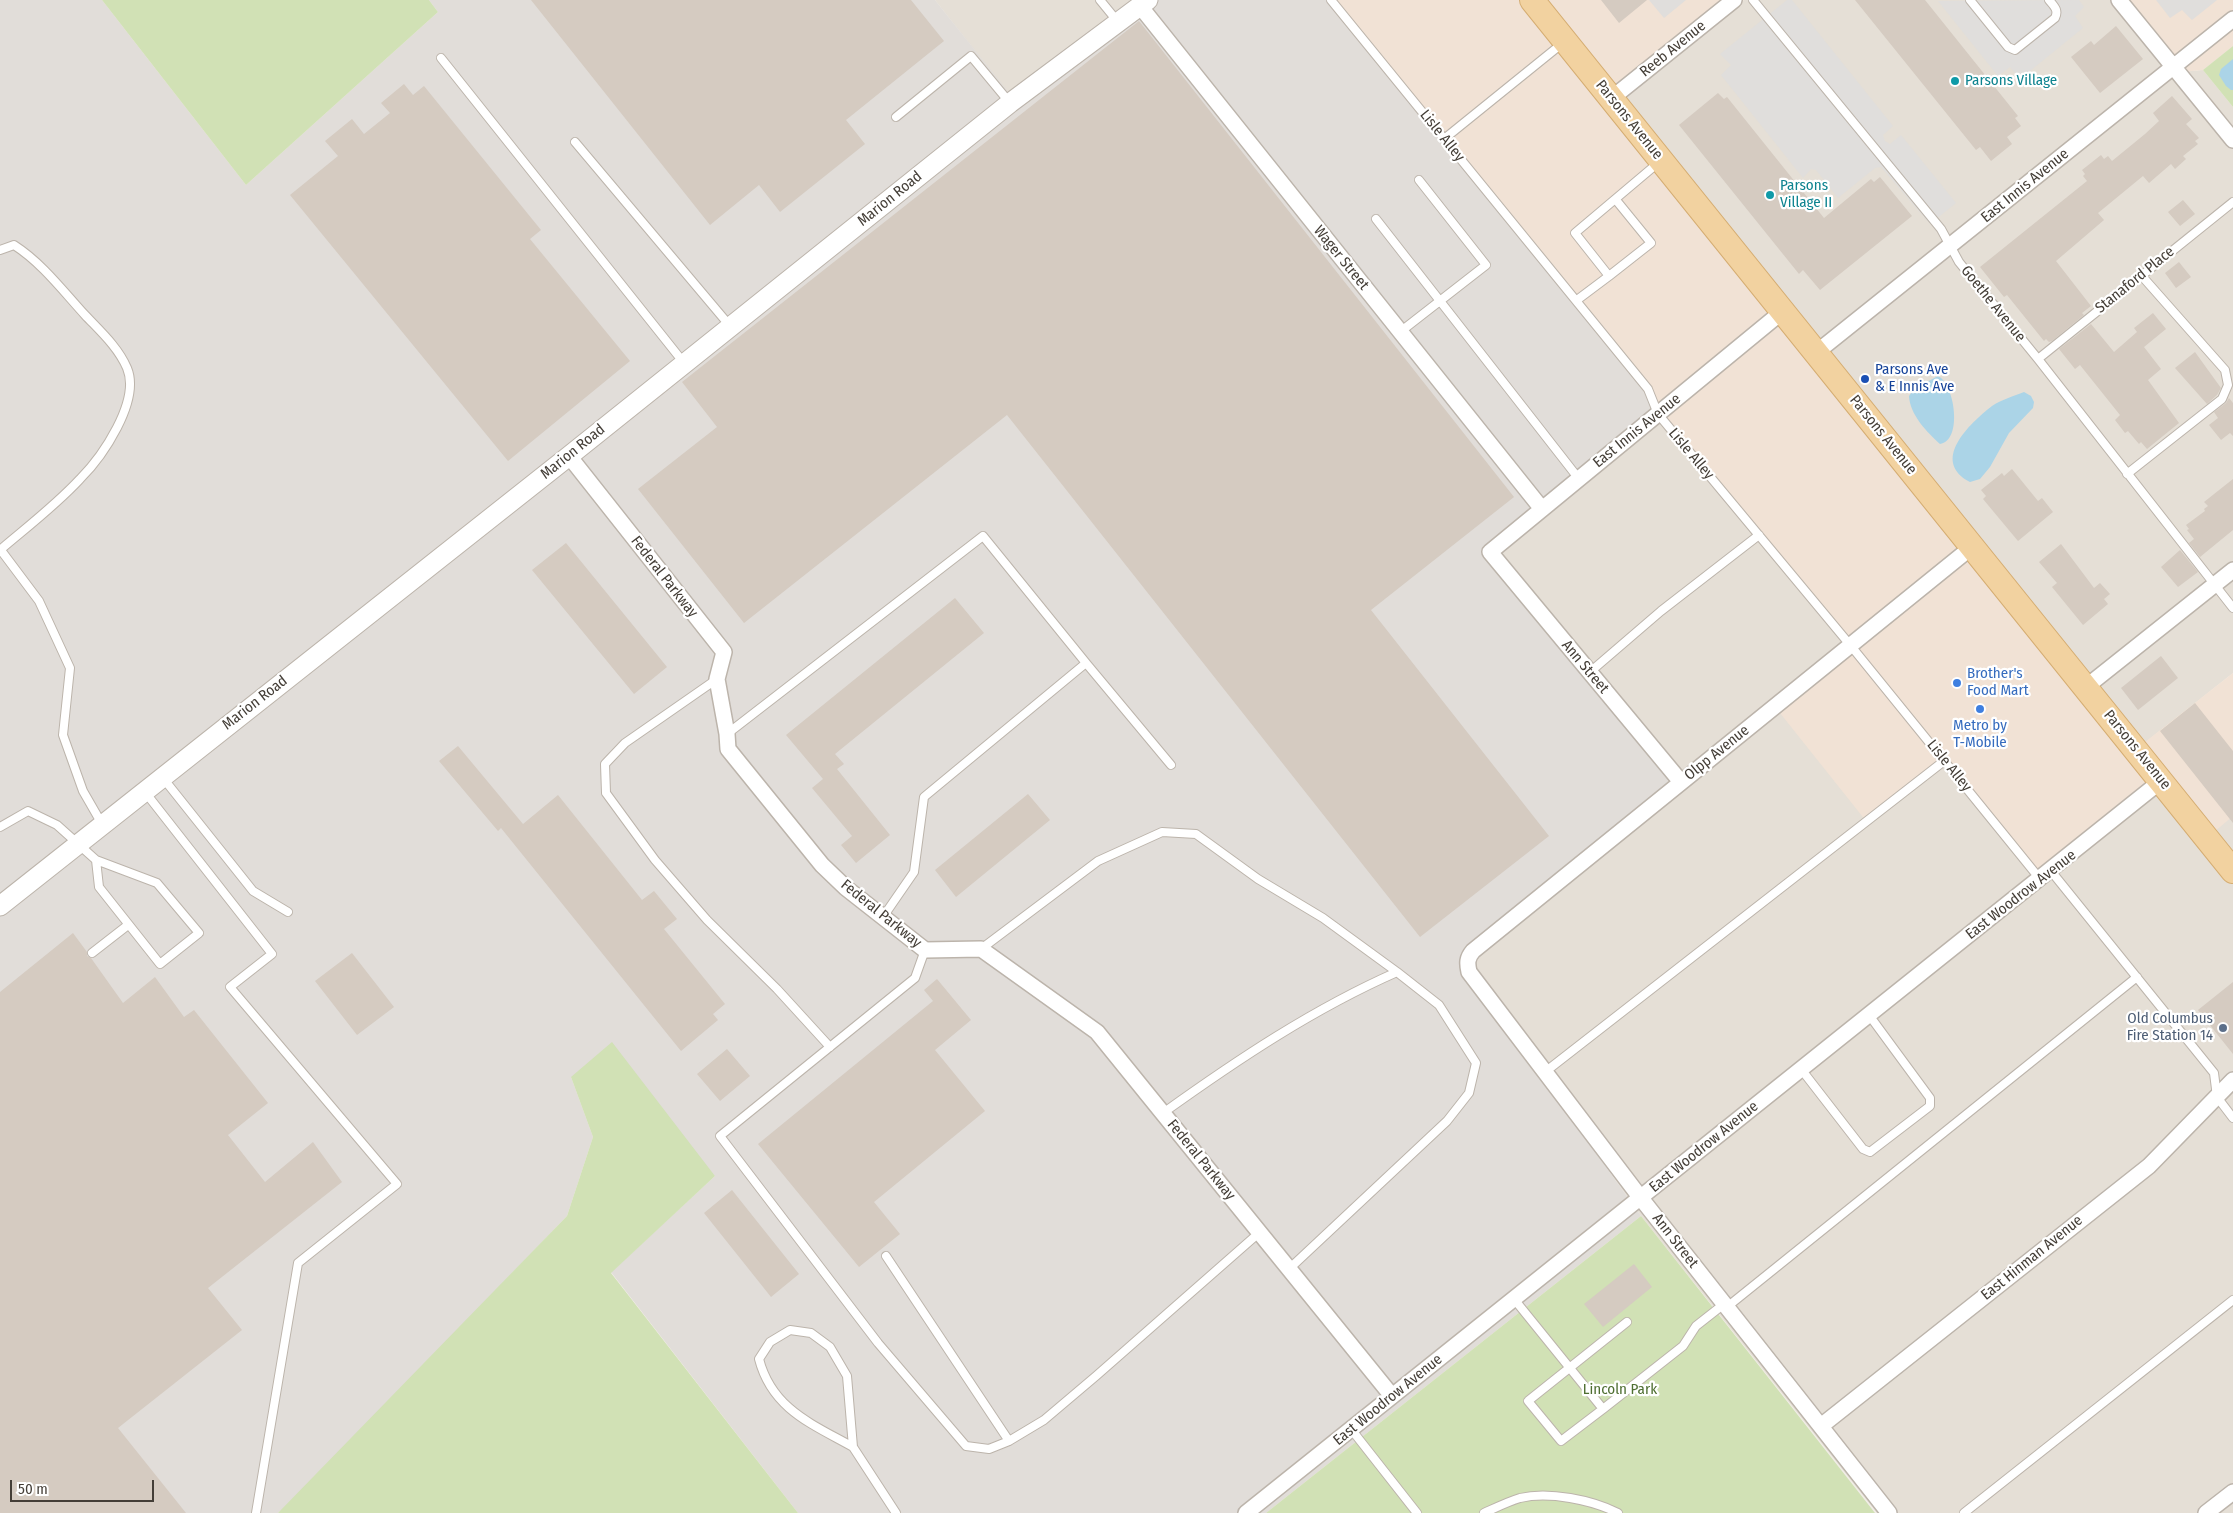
<!DOCTYPE html>
<html>
<head>
<meta charset="utf-8">
<style>
  body { margin:0 }
  #map { position:relative; width:2233px; height:1513px; overflow:hidden; background:#f1ede7; font-family:"Fira Sans Condensed",sans-serif }
  canvas { display:block }
  .scale { position:absolute; left:10px; top:1480px; width:144px; height:22px; box-sizing:border-box; border:2px solid #443e37; border-top:0; padding-left:6px; font-size:15px; line-height:18px; white-space:nowrap; color:#443e37; -webkit-text-stroke:4px #fff; paint-order:stroke }
</style>
</head>
<body>
<div id="map">
<canvas width="2233" height="1513"></canvas>
<div class="scale">50 m</div>
</div>
<script>
const ctx = document.querySelector('canvas').getContext('2d');
ctx.lineJoin = 'round';
function fillPath(path, color) {
  ctx.fillStyle = color;
  ctx.fill(path, 'evenodd');
}
function strokePath(path, color, width, dash) {
  ctx.strokeStyle = color;
  ctx.lineWidth = width;
  ctx.lineCap = dash ? 'butt' : 'round';
  ctx.setLineDash(dash || []);
  ctx.stroke(path);
}
function label(font, color, halo, rows, align = 'center') {
  ctx.font = font + ' "Fira Sans Condensed",sans-serif';
  ctx.lineWidth = 4.5;
  ctx.setLineDash([]);
  ctx.textBaseline = 'middle';
  ctx.strokeStyle = halo;
  ctx.fillStyle = color;
  for (const [text, x, y, turn = 0] of rows) {
    ctx.save();
    ctx.translate(x, y);
    ctx.rotate((+turn || 0) * Math.PI / 180);
    ctx.textAlign = isNaN(turn) ? turn : align;
    if (halo) ctx.strokeText(text, 0, 0);
    ctx.fillText(text, 0, 0);
    ctx.restore();
  }
}
const residential = new Path2D(`
  M935,0H1138L1013,99Z
  M1744,0H2120L2179,72L2203,70L2233,107V673L2136,750L1616,103Z
  M1663,413L1853,647L1942,762L2163,784L2233,816V1513H1877L1641,1216L1460,962L1682,783L1495,548Z`);
const commercial = new Path2D(`
  M1334,0H1744L1616,103L2136,749L2233,673V816L2207,838L2163,784L2041,884L1942,763L1866,821L1776,708L1853,647L1663,413Z
  M2120,0H2233V46L2203,70L2179,72Z`);
const industrial = new Path2D(`
  M0,0H102L246,185L438,12L429,0H935L1014,99L1138,0H1334L1663,413L1495,548L1683,783L1460,962L1641,1216L1266,1513H798L611,1272L715,1176L571,1077L593,1137L567,1216L297,1498L278,1513H0Z`);
const green = new Path2D(`
  M102,0H429L438,12L246,185Z
  M2233,46V107L2203,70Z
  M612,1042L715,1176L611,1273L798,1513H278L567,1216L593,1137L571,1077Z
  M1641,1216L1875,1513H1266Z`);
const parking = new Path2D(`
  M1649,0H1686L1664,18Z
  M1787,0H1792L1893,126L1883,135L1885,141L1890,144L1901,135L1956,203L1930,224L1881,167L1875,168L1838,198L1816,170L1811,169L1803,178L1721,75L1731,65L1720,54Z
  M2079,0L2084,7L2075,16L2083,28L2020,79L2010,67L1998,76L1938,1Z
  M2156,0H2217L2192,20L2182,10L2170,18Z`);
const water = new Path2D(`
  M2233,59V90H2231L2226,86L2219,75L2221,69Z
  M1938,376C1955,384 1963,441 1940,444C1927,432 1910,415 1909,396L1914,389Z
  M2024,392L2031,396L2034,402L2033,408L2009,433L1990,467L1980,479L1970,482C1930,461 1969,424 1992,406C2001,400 2014,396 2024,392Z`);
const building = new Path2D(`
  M531,0H911L944,41L846,120L865,144L780,212L759,185L710,225Z
  M1601,0H1647L1619,23Z
  M1855,0H1925L2018,116L2015,118L2021,126L2007,137L2012,144L1991,161L1980,147L1976,150Z
  M1139,21L1514,497L1371,610L1549,836L1420,937L1007,415L744,623L638,489L717,427L682,382Z
  M2116,26L2143,59L2100,93L2071,57L2091,41L2094,45Z
  M404,84L413,95L424,86L541,230L530,239L630,361L508,461L290,195L338,156L325,141L352,119L364,134L390,113L381,103Z
  M1718,93L1724,99L1727,97L1824,218L1871,179L1874,182L1880,177L1912,216L1820,290L1803,270L1799,274L1679,125Z
  M2172,96L2192,119L2186,124L2199,138L2195,141L2198,144L2183,156L2186,159L2175,169L2171,164L2149,183L2143,176L2098,213L2104,220L2056,261L2091,306L2082,313L2084,315L2052,341L2049,342L2046,339L2044,341L2007,295L2004,297L1980,267L2087,181L2083,176L2085,174L2082,170L2101,155L2104,159L2108,156L2112,161L2145,134L2159,121L2153,113Z
  M2183,200L2195,214L2180,226L2168,212Z
  M2179,262L2191,277L2176,288L2165,273Z
  M2153,313L2166,329L2144,347L2161,369L2148,380L2179,423L2147,449L2141,442L2139,444L2128,431L2125,433L2115,420L2120,415L2080,365L2075,369L2059,349L2091,324L2114,352L2137,332L2134,328Z
  M2195,352L2221,388L2217,395L2207,404L2175,368Z
  M2229,398L2233,403V436L2230,433L2221,440L2209,425L2218,418L2214,412L2226,403Z
  M2012,469L2038,501L2042,498L2053,512L2018,541L1983,499L1986,496L1981,490L2002,473L2004,476Z
  M2233,479V530L2200,557L2189,543L2194,539L2187,530L2189,529L2186,525L2205,511L2204,509L2208,506L2204,502Z
  M566,543L667,667L634,694L532,570Z
  M2061,544L2094,588L2100,583L2110,594L2104,599L2108,604L2083,625L2052,587L2057,583L2039,562Z
  M2180,550L2198,572L2178,587L2161,567Z
  M955,598L984,633L835,754L844,764L837,769L890,835L856,863L841,845L852,836L812,788L823,779L786,735Z
  M2161,656L2178,678L2138,710L2121,688Z
  M2195,703L2233,751V823L2160,731Z
  M458,746L523,824L558,795L642,900L654,891L677,919L664,929L725,1004L713,1014L718,1020L681,1051L501,828L498,831L439,761Z
  M1028,794L1050,820L956,897L935,870Z
  M73,933L87,952V956L91,958L123,1003L155,977L184,1017L194,1010L268,1103L228,1135L265,1182L313,1142L342,1182L208,1288L242,1330L118,1428L186,1513H0V992Z
  M352,953L394,1007L357,1035L315,981Z
  M937,979L971,1020L935,1050L985,1111L874,1202L900,1234L859,1267L758,1144L933,1001L924,990Z
  M2233,982V1054L2198,1010Z
  M727,1049L750,1076L720,1101L697,1074Z
  M732,1190L799,1274L771,1297L704,1213Z
  M1634,1264L1652,1287L1603,1327L1584,1304Z`);
const service = new Path2D(`
  M1100,0L1118,22
  M1331,0L1648,389L1658,414L1851,646L2040,879
  M1753,0L1941,229L1959,262L2038,359L2233,608
  M1970,0L2008,47L2015,50L2055,18C2059,10 2054,6 2049,0
  M441,58L684,363
  M896,117L971,56L1010,103
  M1444,139L1564,42
  M575,142L730,326
  M1376,219L1579,479
  M0,250L14,245C42,263 63,291 85,315C100,331 118,347 127,368C141,401 102,457 80,479C56,505 27,527 0,550
  M1609,276L1651,243L1616,200
  M1577,300L1609,276L1575,233L1658,163
  M1400,332L1486,265L1419,180
  M2038,359L2233,202
  M2127,474L2222,399L2228,385L2225,370L2141,275
  M0,549L39,601L70,668L63,735L83,791L102,824
  M1086,663L1171,765
  M1590,672L1661,611L1759,535
  M717,679L625,743L605,764L606,793L655,860L707,920L777,989L830,1047
  M727,734L983,536L1086,663L924,797L914,872L883,917
  M163,778L253,891L288,912
  M145,792L272,954L230,987L397,1184L298,1263L256,1513
  M0,827L28,811L57,825L96,860L157,883L199,933L160,964L99,887L96,860
  M2051,871L2214,1073L2217,1097L2233,1118
  M981,949L1098,861L1162,832L1196,834L1258,879L1323,918L1397,972
  M925,950L915,978L720,1136L878,1343L966,1446L989,1449L1009,1441L1044,1420L1096,1376L1260,1232
  M92,953L128,925
  M1801,1069L1863,1149L1870,1152L1930,1106V1098L1869,1015
  M1545,1072L1944,761
  M1163,1113C1237,1060 1313,1009 1397,972L1439,1005L1476,1063L1469,1093L1447,1121L1289,1269
  M886,1256L1009,1441
  M1514,1299L1603,1409L1683,1346L1696,1326L1724,1304
  M1727,1307L2137,977
  M1603,1409L1561,1441L1528,1401L1627,1322
  M1351,1429L1417,1513
  M853,1447C812,1424 772,1409 759,1359L770,1342L790,1330L811,1333L830,1347L847,1376L853,1447L896,1513
  M1484,1513C1495,1508 1507,1502 1520,1498C1549,1491 1592,1500 1618,1513
  M1964,1513L2233,1300`);
const minor = new Path2D(`
  M2119,0L2233,140
  M1140,6L1542,509
  M1612,98L1734,0
  M1817,352L2233,19
  M569,456L724,652L717,679L727,734L728,749L822,865L846,888L925,950L981,949L1097,1032L1392,1396
  M2086,687L2233,570
  M1681,782L1490,552L1783,311
  M1821,1426L2149,1166L2233,1080
  M1246,1513L2161,781
  M1889,1513L1640,1197L1469,972C1467,963 1467,958 1473,951L1973,546
  M2206,1513L2233,1492`);
const tertiary = new Path2D(`
  M0,906L569,456L1010,103L1148,0`);
const primary = new Path2D(`
  M1532,0L2233,871`);
const markers = [
  [1955,81,5,"#0f9aa8"],
  [1770,195,5,"#0f9aa8"],
  [1865,379,5,"#1a4fb4"],
  [1957,683,5,"#3f7fe0"],
  [1980,709,5,"#3f7fe0"],
  [2223,1028,5,"#5c6f8a"]
];
const streetNames = [
  ["Reeb Avenue",1673,49,-39],
  ["Parsons Avenue",1629,120,51],
  ["Lisle Alley",1442,136,51],
  ["East Innis Avenue",2025,186,-39],
  ["Marion Road",890,199,-39],
  ["Wager Street",1341,258,51],
  ["Stanaford Place",2135,280,-39],
  ["Goethe Avenue",1993,304,51],
  ["East Innis Avenue",1637,431,-39],
  ["Parsons Avenue",1883,435,51],
  ["Marion Road",573,452,-39],
  ["Lisle Alley",1691,454,50],
  ["Federal Parkway",664,577,52],
  ["Ann Street",1585,667,50],
  ["Marion Road",255,703,-38],
  ["Parsons Avenue",2137,750,51],
  ["Olpp Avenue",1717,753,-39],
  ["Lisle Alley",1949,766,51],
  ["East Woodrow Avenue",2021,895,-38],
  ["Federal Parkway",881,914,39],
  ["East Woodrow Avenue",1704,1147,-39],
  ["Federal Parkway",1201,1160,51],
  ["Ann Street",1675,1241,52],
  ["East Hinman Avenue",2032,1258,-39],
  ["East Woodrow Avenue",1388,1400,-39]
];
const cultureNames = [
  ["Parsons Village",1965,81],
  ["Parsons",1780,186],
  ["Village II",1780,203]
];
const transitNames = [
  ["Parsons Ave",1875,370],
  ["& E Innis Ave",1875,387]
];
const shopNames = [
  ["Brother's",1967,674],
  ["Food Mart",1967,691],
  ["Metro by",1980,726,"center"],
  ["T-Mobile",1980,743,"center"]
];
const serviceNames = [
  ["Old Columbus",2213,1019],
  ["Fire Station 14",2213,1036]
];
const parkNames = [
  ["Lincoln Park",1620,1390]
];
fillPath(residential, '#e5dfd6');
fillPath(commercial, '#f1e2d5');
fillPath(industrial, '#e1ddd9');
fillPath(green, '#d1e1b5');
fillPath(parking, '#e0dedc');
fillPath(water, '#abd4e7');
fillPath(building, '#d5cbc1');
strokePath(service, '#bcb4ab', 10);
strokePath(minor, '#bcb4ab', 18);
strokePath(tertiary, '#bcb4ab', 21);
strokePath(primary, '#d5ad72', 26);
strokePath(service, '#fff', 8);
strokePath(minor, '#fff', 15);
strokePath(tertiary, '#fff', 19);
strokePath(primary, '#f2d2a0', 24);
for (const [x, y, r, color] of markers) {
  const dot = new Path2D();
  dot.arc(x, y, r, 0, 2 * Math.PI);
  ctx.fillStyle = color;
  ctx.fill(dot);
  strokePath(dot, '#fff', 2);
}
label('15px', '#443e37', '#fff', streetNames);
label('15px', '#0d838f', '#fff', cultureNames, 'left');
label('15px', '#164399', '#fff', transitNames, 'left');
label('15px', '#366cbe', '#fff', shopNames, 'left');
label('15px', '#4e5e75', '#fff', serviceNames, 'right');
label('15px', '#4e6e31', '#fff', parkNames);
</script>
</body>
</html>
